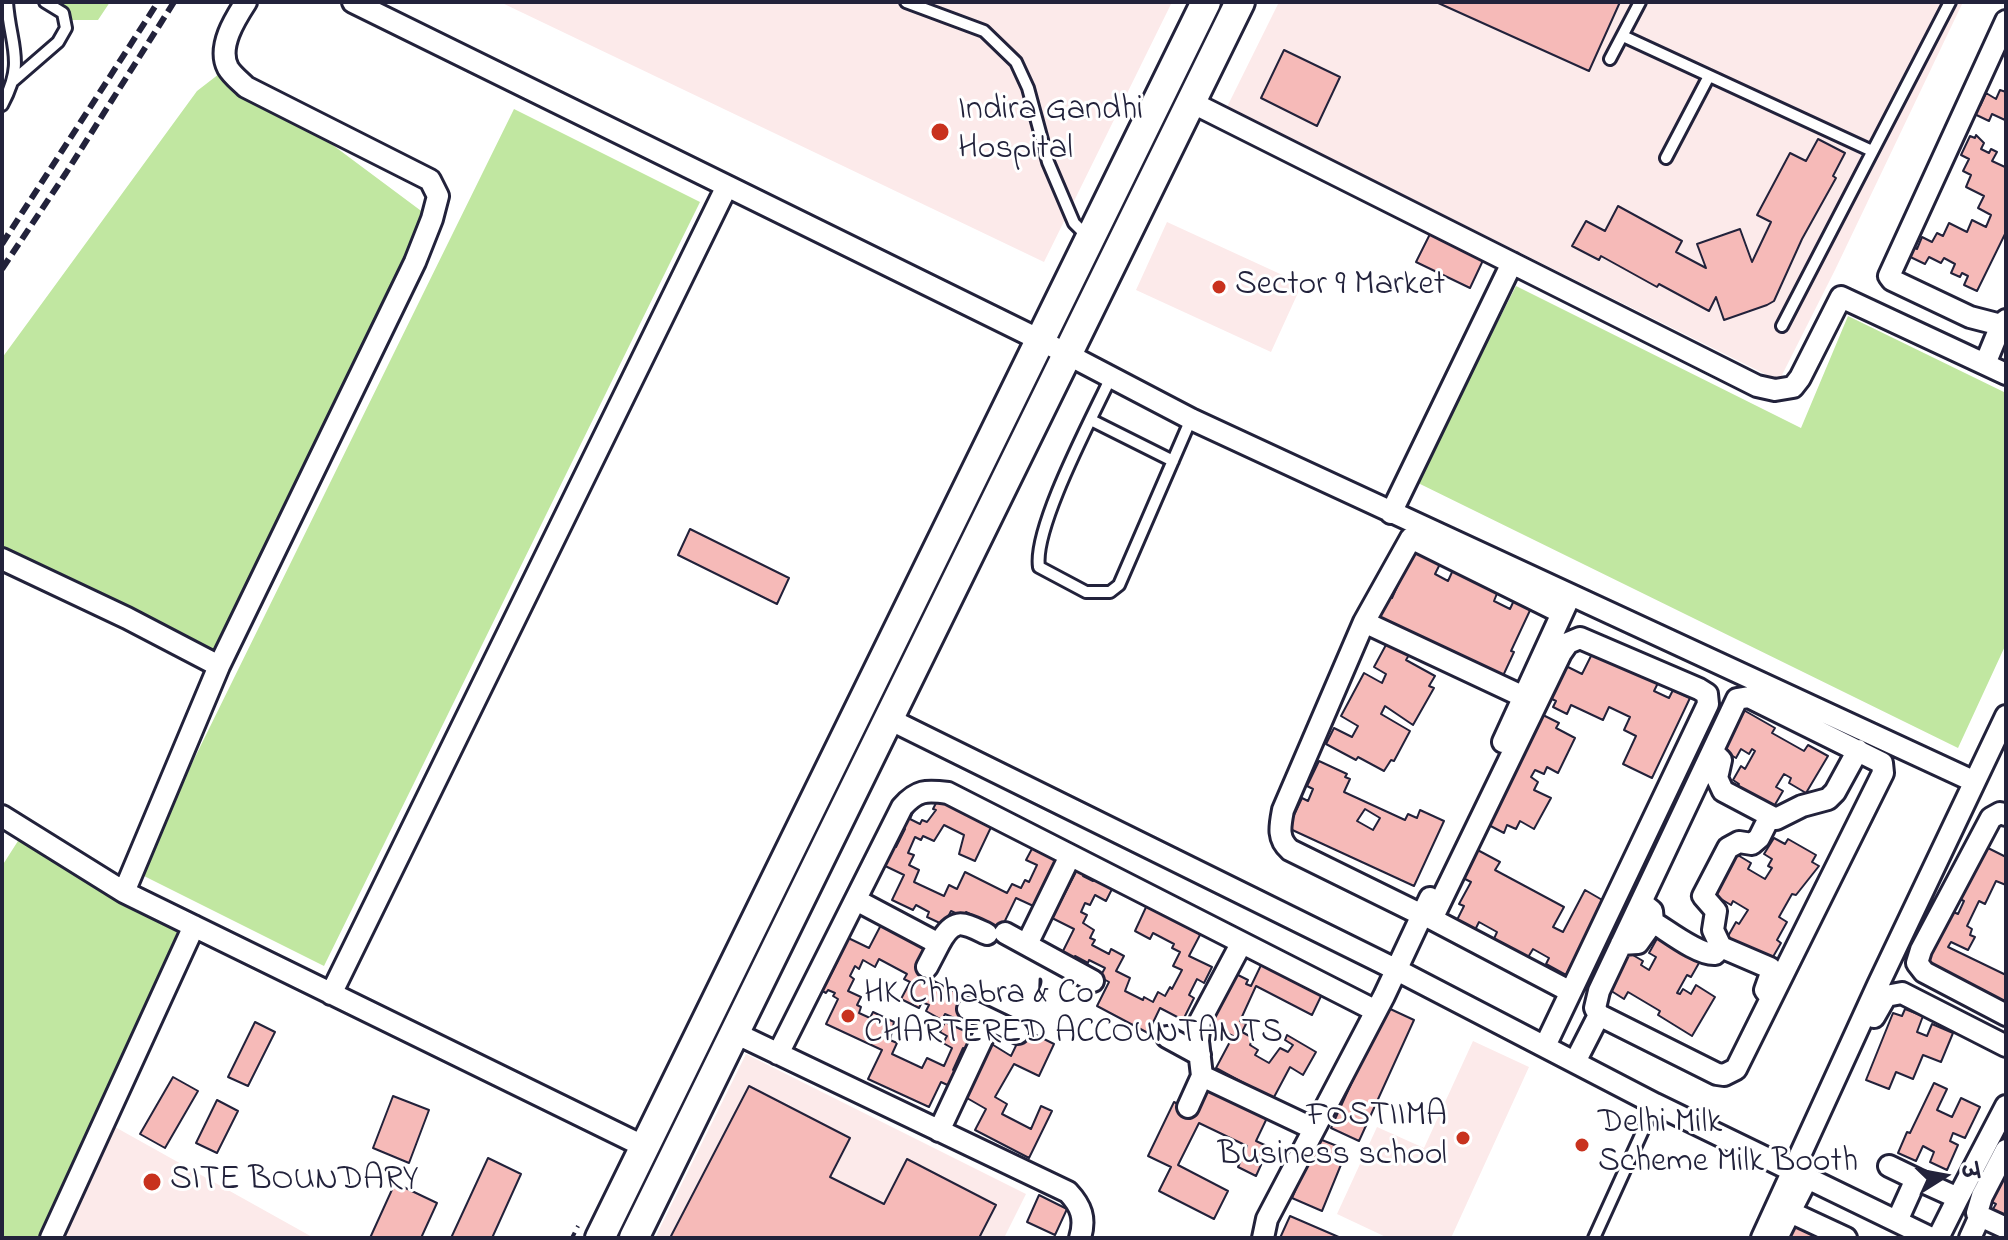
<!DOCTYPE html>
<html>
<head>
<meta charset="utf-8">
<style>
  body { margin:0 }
  #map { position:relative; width:2008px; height:1240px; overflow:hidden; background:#fff; font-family:"Indie Flower","Playpen Sans Deva",sans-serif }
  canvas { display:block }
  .frame { position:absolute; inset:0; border:4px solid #22223b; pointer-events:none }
  .north { position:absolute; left:1904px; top:1136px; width:80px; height:80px; -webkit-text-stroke:6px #fff; paint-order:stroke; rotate:79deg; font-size:22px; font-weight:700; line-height:32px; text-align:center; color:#22223b }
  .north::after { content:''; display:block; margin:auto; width:28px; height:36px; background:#22223b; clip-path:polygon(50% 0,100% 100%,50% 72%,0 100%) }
</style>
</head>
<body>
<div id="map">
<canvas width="2008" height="1240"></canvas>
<div class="frame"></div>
<div class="north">उ</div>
</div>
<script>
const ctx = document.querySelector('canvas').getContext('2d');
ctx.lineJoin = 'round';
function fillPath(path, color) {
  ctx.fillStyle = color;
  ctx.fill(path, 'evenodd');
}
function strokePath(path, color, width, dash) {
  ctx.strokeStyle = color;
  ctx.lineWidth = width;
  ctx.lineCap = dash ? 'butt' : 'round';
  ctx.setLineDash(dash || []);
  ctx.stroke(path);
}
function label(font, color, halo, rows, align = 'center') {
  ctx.font = font + ' "Indie Flower",sans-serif';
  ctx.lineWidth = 6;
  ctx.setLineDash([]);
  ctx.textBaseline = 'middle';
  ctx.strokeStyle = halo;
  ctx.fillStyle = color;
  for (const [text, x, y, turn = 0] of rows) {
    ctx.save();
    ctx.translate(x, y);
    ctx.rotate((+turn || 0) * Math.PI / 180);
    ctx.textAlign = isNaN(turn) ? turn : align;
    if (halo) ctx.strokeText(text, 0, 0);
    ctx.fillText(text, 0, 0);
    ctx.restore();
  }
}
const built = new Path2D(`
  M500,2H1172L1044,262Z
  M1279,2H1963L1835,270L1779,381L1227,107Z
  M1167,222L1302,284L1271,352L1136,290Z
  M1473,1041L1529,1067L1451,1238H1388L1337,1214L1377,1127L1424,1148Z
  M746,1054L1026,1194L1004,1238H655Z
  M115,1127L314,1238H63Z`);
const green = new Path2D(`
  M36,2H110L98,20H66Z
  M228,67L432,219L219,666L2,559V358L197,91Z
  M514,109L700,202L324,966L138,873Z
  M1516,286L1801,428L1848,316L2006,393V644L1958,748L1416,482Z
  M25,830L194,926L46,1238H2V866Z`);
const building = new Path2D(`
  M1436,2H1620L1589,71Z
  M1284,50L1340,77L1317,126L1261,98Z
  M2000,90L2006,92L2005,120L1992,114L1989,121L1966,110L1970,101L1980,106L1986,93L1996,99Z
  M1976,135L1984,143L1981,149L1989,153L1991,149L1997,152L1992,161L2005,167L2006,165V232L1977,291L1964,285L1968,276L1962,273L1960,277L1951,273L1955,264L1944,258L1941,263L1929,257L1925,264L1902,253L1906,244L1917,249L1922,237L1932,242L1937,233L1943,236L1949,223L1967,232L1972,220L1986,227L1991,215L1978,208L1984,196L1966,187L1971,175L1963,171L1969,159L1961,155L1970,136L1975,138Z
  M1818,139L1845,153L1833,176L1836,178L1802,239L1774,301L1767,305L1724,320L1716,297L1709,311L1659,284L1657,287L1601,256L1599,260L1572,246L1586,221L1605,231L1618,206L1682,241L1676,252L1706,268L1697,244L1740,229L1752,262L1771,222L1757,215L1790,153L1806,161Z
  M1433,228L1486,254L1470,288L1416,262Z
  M690,529L789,578L777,604L678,555Z
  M1413,551L1440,564L1435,574L1448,581L1453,570L1498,591L1494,601L1510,609L1516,596L1533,604L1511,651L1514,652L1502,678L1372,616L1383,594L1392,598Z
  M1387,643L1409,655L1406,660L1435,676L1429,686L1434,688L1413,725L1385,706L1381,714L1410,731L1394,761L1391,760L1384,771L1358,757L1356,760L1326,744L1334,728L1352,737L1358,726L1341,716L1364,673L1382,683L1386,674L1374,667Z
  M1593,652L1658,683L1654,691L1669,698L1673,690L1690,698L1652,778L1623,764L1636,736L1624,730L1630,717L1609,707L1603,720L1571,705L1567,714L1553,707L1556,701L1544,695L1560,663L1582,674Z
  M1740,708L1775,728L1772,733L1804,751L1808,745L1828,756L1806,793L1789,783L1791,778L1784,774L1776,787L1783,791L1773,808L1737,787L1739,784L1733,780L1741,766L1745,769L1755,751L1752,749L1749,754L1741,749L1736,758L1717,747Z
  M1537,712L1559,723L1556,728L1575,738L1558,773L1547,767L1544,774L1535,770L1531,777L1538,782L1534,790L1551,798L1534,829L1520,821L1516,829L1507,825L1504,833L1483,822Z
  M1319,761L1347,774L1345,777L1350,779L1344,792L1405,820L1408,814L1417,818L1420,810L1444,821L1414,886L1288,828L1302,798L1308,801L1313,789L1307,786ZM1365,809L1380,818L1373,830L1357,821Z
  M939,797L993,823L975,861L959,854L964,835L944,825L934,841L923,836L921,840L915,837L908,853L914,855L909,865L919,870L914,882L944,896L949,885L957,889L965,872L1007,893L1012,884L1021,888L1025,880L1029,882L1037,865L1026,860L1034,845L1066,860L1042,910L1016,898L1001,929L966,912L964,917L951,911L944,925L927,917L929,912L916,905L913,910L892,900L904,875L879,863L889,843L896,847L905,829L897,826L905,808L913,812L910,819L920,824L922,820L927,822L936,810L933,809Z
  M1774,838L1785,844L1788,839L1816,855L1812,862L1819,866L1796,895L1792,894L1779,917L1787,922L1777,940L1781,943L1770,962L1727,938L1736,922L1739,924L1748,910L1733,901L1731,905L1711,893L1731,851L1751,863L1748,869L1765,879L1772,868L1768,866L1772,859L1764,854Z
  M1472,847L1500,862L1495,870L1564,907L1553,927L1563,932L1585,890L1604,901L1566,975L1546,964L1549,958L1533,949L1527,959L1493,941L1497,932L1479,922L1475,930L1457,920L1464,906L1459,904L1471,882L1463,878L1467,871L1461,867Z
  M1986,847L2006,857V885L1996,881L1985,904L1979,901L1967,926L1972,929L1970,935L1975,937L1968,950L1951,942L1948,947L2006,975V1004L1923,964L1949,910L1958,914L1964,901L1955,897Z
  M1079,866L1087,870L1083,876L1093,881L1096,876L1103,879L1101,883L1112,889L1106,901L1095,895L1090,905L1085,903L1081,912L1087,915L1083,923L1094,930L1090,938L1095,940L1092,945L1109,954L1111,949L1124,956L1116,971L1130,978L1125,991L1143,1000L1144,997L1153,1002L1158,992L1165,996L1170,987L1172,989L1182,970L1173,966L1180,952L1172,948L1174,944L1153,933L1150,939L1135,931L1147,905L1201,933L1189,956L1212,967L1204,983L1197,979L1189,995L1194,998L1183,1020L1160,1008L1148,1033L1097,1006L1109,982L1100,977L1105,968L1089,960L1088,963L1075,956L1072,961L1061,955L1074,929L1052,918Z
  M882,923L934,950L922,975L969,999L959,1020L945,1014L942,1020L926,1011L929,1005L922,1002L919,1008L901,999L910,982L904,979L907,974L879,959L875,967L863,960L859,969L855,966L850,976L854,979L848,991L861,997L857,1005L861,1007L859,1013L870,1018L873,1012L894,1022L890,1040L897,1043L892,1054L922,1068L927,1058L944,1066L952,1048L943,1043L947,1036L940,1032L945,1022L980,1038L973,1052L963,1048L953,1070L962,1075L956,1089L941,1082L929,1107L868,1079L882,1050L826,1024L838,999L833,996L835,993L828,990L826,993L813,986L822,970L831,974L838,960L829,956L840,934L869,948Z
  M1659,935L1695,956L1693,959L1699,963L1691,977L1687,975L1677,993L1680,994L1683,989L1691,994L1696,985L1715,997L1692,1036L1658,1015L1660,1011L1628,992L1624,999L1605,987L1626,951L1643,961L1641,965L1649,970L1656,957L1649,953Z
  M1263,961L1323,992L1312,1015L1256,986L1240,1021L1246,1024L1242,1032L1253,1038L1250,1045L1258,1050L1255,1055L1269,1063L1280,1048L1288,1052L1293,1045L1285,1040L1287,1035L1316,1052L1303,1075L1290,1067L1273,1099L1216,1068L1233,1036L1209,1025L1234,973L1248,980L1246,984L1251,986Z
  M1386,1007L1414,1020L1359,1141L1331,1128Z
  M1905,1009L1923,1016L1917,1032L1927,1036L1932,1024L1953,1033L1941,1062L1923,1055L1913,1079L1896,1072L1889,1089L1866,1080L1893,1013L1902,1016Z
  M255,1022L275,1032L248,1086L228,1077Z
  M1024,1029L1054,1044L1039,1076L1014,1064L995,1097L1007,1104L1002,1114L1031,1129L1041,1106L1052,1111L1029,1158L975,1130L986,1109L960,1094L990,1043L1011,1056Z
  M173,1077L198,1091L165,1148L140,1134Z
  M1934,1083L1947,1089L1937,1110L1952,1117L1961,1098L1980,1107L1965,1138L1953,1133L1950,1141L1958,1145L1947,1170L1930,1162L1934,1152L1923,1146L1916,1161L1898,1153L1907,1132L1910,1133Z
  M749,1086L850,1138L830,1177L884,1204L907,1159L996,1205L979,1238H670Z
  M1208,1090L1267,1118L1256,1141L1269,1147L1256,1176L1238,1167L1247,1146L1199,1123L1178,1165L1228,1191L1214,1219L1159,1191L1171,1167L1148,1156L1174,1102L1197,1114Z
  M393,1096L429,1110L409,1163L373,1148Z
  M217,1100L238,1111L217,1153L196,1143Z
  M1317,1138L1347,1150L1322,1211L1292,1198Z
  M488,1158L521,1174L492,1238H451Z
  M2001,1172L2006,1174L2005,1216L1993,1209L1996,1204L1987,1200Z
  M395,1183L437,1203L421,1238H370Z
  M1039,1195L1067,1209L1055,1235L1027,1222Z
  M1290,1216L1341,1238H1280Z
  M1792,1218L1826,1238H1781Z`);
const path = new Path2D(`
  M572,1238L578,1226`);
const lane = new Path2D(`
  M906,2L984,31L1016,62L1028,88L1048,162L1074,223L1089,238
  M1623,36L1872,151
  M1610,59L1640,2
  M13,81L58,42L66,28L63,13L45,2
  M2,105C26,61 10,46 7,2
  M1666,158L1709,76
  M1782,326L1950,2
  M1111,377C1092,418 1033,528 1039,567L1086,592H1110L1119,585L1191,419
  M1091,420L1173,461
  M1594,1238L1655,1104`);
const street = new Path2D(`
  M353,2L1042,341L1191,419L1973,781
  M2006,21L1889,276L1892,280L1970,317L2001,325L2006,320
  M1191,102L1757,386L1775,390L1793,387L1800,378L1841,297L2006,374
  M1985,364L2001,325
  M1391,513L1512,263
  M2,559L127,618L219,666
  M1364,622L1411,538L1562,613
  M889,719L1397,970L1655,1104L1931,1238
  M1503,742L1570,596
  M1716,755L1721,760L1717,778L1723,791L1776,819L1802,806L1828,799L1835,792L1858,750
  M2006,815L2000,813L1991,818L1921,950L1917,963L1924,972L2006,1015
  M2,816L124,892L645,1147
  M124,892L219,666L415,262L432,219L438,196L430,180L246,87C240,81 232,75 228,68C217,47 235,19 246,2
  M856,900L939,944C954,916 963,923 987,934
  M1641,902L1652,911L1653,922C1668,931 1698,955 1715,954L1721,947
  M1422,915L1290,850C1277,839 1280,826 1283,810L1364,622L1524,697
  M1005,933L1093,981
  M1027,944L1070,856
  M1621,944L1638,943L1653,922
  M927,967L939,944
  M331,994L727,186
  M1768,994L1765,990L1771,973L1770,968L1721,947L1713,930L1716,911L1703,896L1728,848L1739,842L1752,844L1759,838L1770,816
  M968,1009L1018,1033
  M1874,1017L1886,996L1902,993L2006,1046
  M735,1033L1068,1192C1081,1206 1086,1218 1080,1238
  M1167,1037L1200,1055
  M1545,1046L1708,704L1707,694L1699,689L1580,638L1568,643L1561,653L1432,919L1569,991
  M778,1054L902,807C917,790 926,790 948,793L1376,1011
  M1575,1062L1599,1015L1595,1008L1599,991L1737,699L1749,697L1882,763L1883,773L1736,1069L1724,1075L1717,1074L1599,1015
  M1202,1076L1314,1129
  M1188,1107L1202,1076L1198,1041L1200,1021L1241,944
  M939,1131L991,1020
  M1889,1166L1916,1179
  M1958,1198L2006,1106
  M1790,1212L1808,1177
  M1980,1216L2006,1228
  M1897,1221L1916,1179L1958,1198L1938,1238
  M51,1238L194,926
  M1263,1238L1267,1219L1384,996L1430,898
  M1762,1238L1878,985L2006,716
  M1777,1238L1790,1212L1846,1238
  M1970,1238L1980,1216L1977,1213L1982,1196L2006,1150`);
const secondary = new Path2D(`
  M600,1238L1206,2
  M634,1238L1240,2`);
const rail = new Path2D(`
  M2,244L158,2
  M2,269L66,173L174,2`);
const markers = [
  [940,132,10,"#c8321e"],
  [1219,287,8,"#c8321e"],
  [848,1016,8,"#c8321e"],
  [1463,1138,8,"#c8321e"],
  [1582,1145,8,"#c8321e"],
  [152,1182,10,"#c8321e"]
];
const poiNames = [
  ["Indira Gandhi",958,112],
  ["Hospital",958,151],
  ["Sector 9 Market",1235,287],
  ["HK Chhabra & Co",864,996],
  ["CHARTERED ACCOUNTANTS",864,1035],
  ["FOSTIIMA",1447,1118,"right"],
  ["Business school",1447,1157,"right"],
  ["Delhi Milk",1598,1125],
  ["Scheme Milk Booth",1598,1164],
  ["SITE BOUNDARY",170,1182]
];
fillPath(built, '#fceaea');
fillPath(green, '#c1e7a1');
fillPath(building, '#f6bab8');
strokePath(building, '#22223b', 2);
strokePath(lane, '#22223b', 16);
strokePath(street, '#22223b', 26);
strokePath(secondary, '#22223b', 34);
strokePath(path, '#22223b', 4, [6, 6]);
strokePath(lane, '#fff', 10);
strokePath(street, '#fff', 20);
strokePath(secondary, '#fff', 28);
strokePath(rail, '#22223b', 6, [12, 6]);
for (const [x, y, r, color] of markers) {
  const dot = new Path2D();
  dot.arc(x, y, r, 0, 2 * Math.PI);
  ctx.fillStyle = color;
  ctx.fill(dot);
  strokePath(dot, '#fff', 3);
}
label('34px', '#22223b', '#fff', poiNames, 'left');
</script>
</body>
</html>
